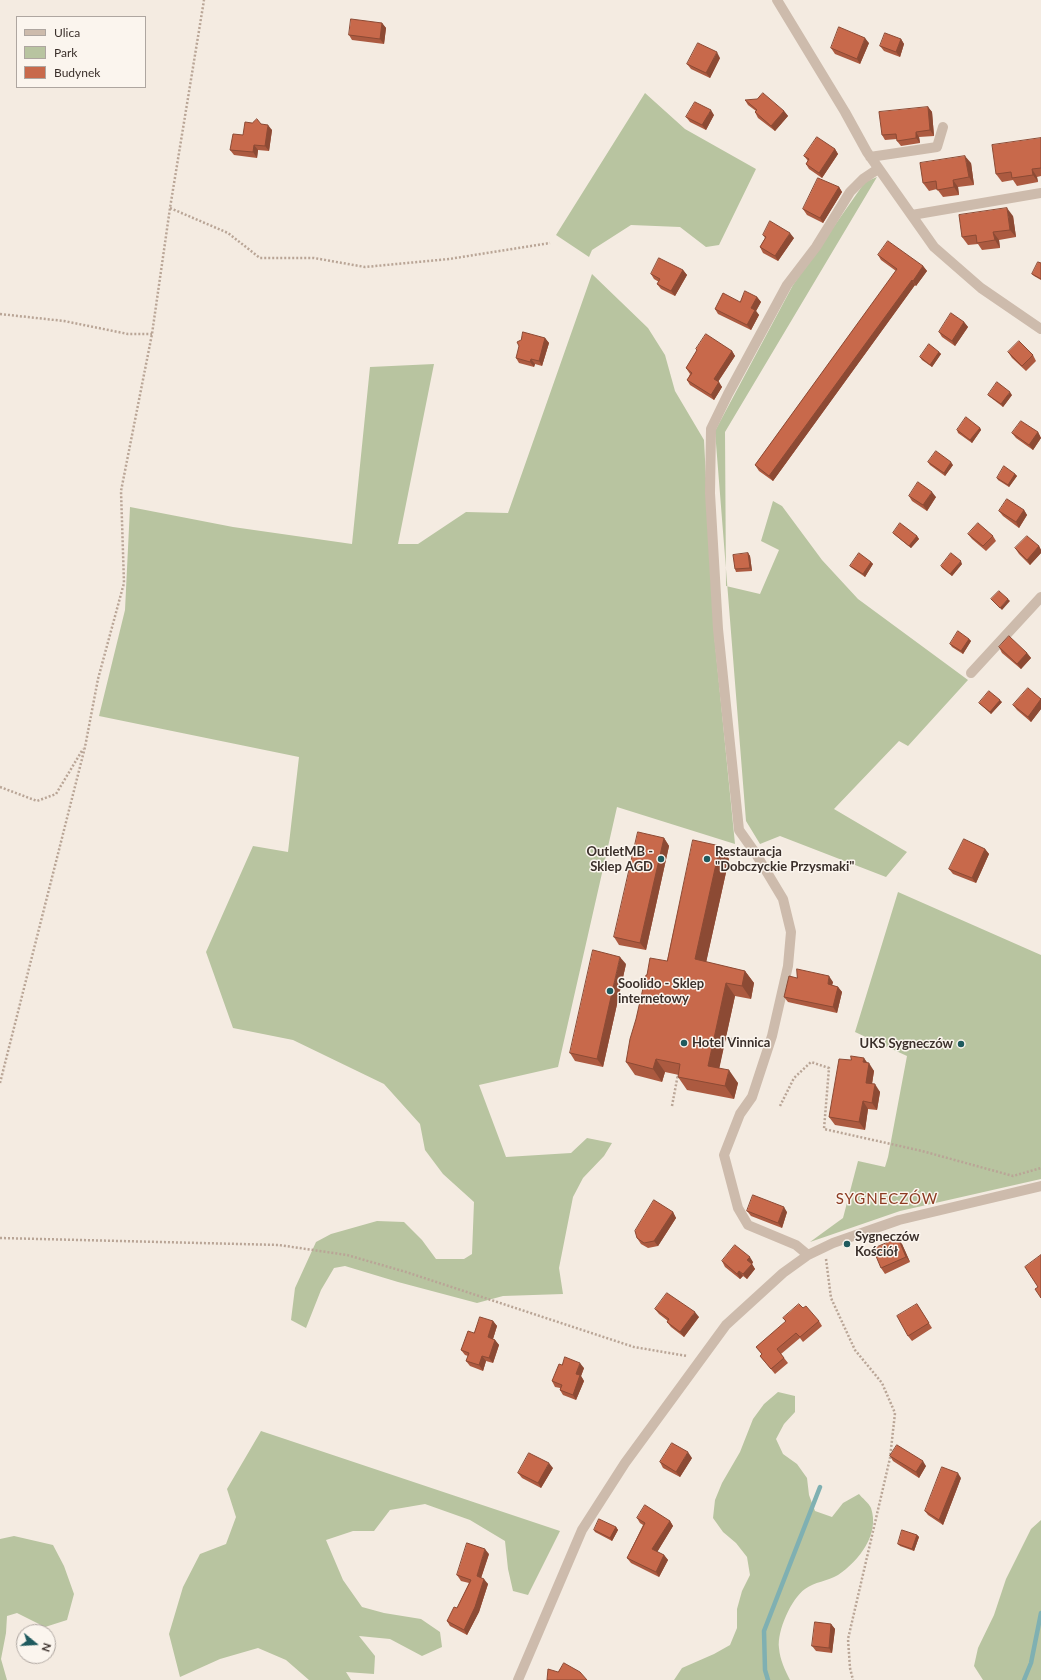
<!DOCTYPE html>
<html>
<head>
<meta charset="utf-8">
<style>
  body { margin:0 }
  #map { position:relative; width:1041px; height:1680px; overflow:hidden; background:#f4ebe1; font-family:Lato,sans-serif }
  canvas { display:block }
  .legend { position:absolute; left:16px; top:16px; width:130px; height:72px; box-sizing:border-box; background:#fbf5ee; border:1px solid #aea6a0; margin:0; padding:5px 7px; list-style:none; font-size:12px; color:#3b302b }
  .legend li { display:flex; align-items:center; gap:8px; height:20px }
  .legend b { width:20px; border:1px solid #aea6a0 }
  .north { position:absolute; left:16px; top:1624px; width:40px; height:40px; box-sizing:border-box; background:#fbf5ee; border:1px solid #aea6a0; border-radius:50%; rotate:108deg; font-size:11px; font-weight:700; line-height:16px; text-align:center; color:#3b302b }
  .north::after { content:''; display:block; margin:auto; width:14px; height:18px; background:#1f5a5e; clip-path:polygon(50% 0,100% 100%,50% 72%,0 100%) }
</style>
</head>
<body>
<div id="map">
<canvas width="1041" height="1680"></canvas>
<ul class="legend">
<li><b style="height:5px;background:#cdbbac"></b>Ulica</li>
<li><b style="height:11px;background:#b8c4a0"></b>Park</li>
<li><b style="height:11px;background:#c8694b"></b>Budynek</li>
</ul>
<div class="north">N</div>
</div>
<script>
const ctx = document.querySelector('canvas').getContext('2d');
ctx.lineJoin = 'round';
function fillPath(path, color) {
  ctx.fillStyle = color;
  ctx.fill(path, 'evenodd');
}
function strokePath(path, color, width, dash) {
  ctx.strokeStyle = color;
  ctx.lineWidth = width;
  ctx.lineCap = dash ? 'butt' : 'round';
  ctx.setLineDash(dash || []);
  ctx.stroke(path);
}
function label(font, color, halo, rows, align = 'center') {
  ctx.font = font + ' Lato,sans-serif';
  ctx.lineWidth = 3;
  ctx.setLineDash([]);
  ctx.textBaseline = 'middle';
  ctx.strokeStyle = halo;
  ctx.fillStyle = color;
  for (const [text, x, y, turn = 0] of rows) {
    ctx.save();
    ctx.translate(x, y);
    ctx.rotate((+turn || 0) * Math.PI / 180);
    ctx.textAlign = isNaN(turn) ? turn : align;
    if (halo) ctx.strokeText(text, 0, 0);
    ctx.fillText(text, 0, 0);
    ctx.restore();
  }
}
const green = new Path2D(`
  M645,93L685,129L756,169L719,245L706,247L680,227L631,225L592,250L589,257L556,235Z
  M877,177L725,432L726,586L760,594L779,550L761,541L773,501L782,506L822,560L858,599L968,680L908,746L899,741L834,809L907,852L886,877L780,836L760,844L746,821L715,431L793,285L865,182Z
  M592,274L648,328L665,355L675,391L704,440L714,633L735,844L617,807L558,1067L479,1085L506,1157L571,1153L587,1138L612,1143L604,1156L583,1178L573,1197L559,1268L563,1294L503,1296L477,1303L398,1282L345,1266L334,1268L321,1290L306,1328L291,1320L295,1288L316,1242L331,1234L377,1221L404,1222L422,1240L436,1259H464L472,1254L474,1202L443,1174L425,1150L420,1124L384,1084L293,1040L233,1028L206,952L253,846L288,852L299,757L99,716L125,610L130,507L233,527L352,544L370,367L434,364L398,544H418L466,512L508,513Z
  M898,892L1041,955V1179L900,1211L810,1242L843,1218L858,1161L885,1167L888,1157L907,1056L855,1032Z
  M778,1392L795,1396V1412L784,1424L776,1439L783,1454L797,1464L807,1478L809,1495L815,1511L832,1517L843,1503L859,1494C862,1498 869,1503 871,1508C880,1534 859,1561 838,1575C828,1581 814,1582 805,1589C791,1599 777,1631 779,1648C780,1660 785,1670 790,1680H674L682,1668L714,1654L730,1645L737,1628V1609L742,1591L750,1575L747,1557L736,1543L723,1532L713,1518L715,1500L722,1483L740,1452L753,1419L764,1404Z
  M261,1431L560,1531L528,1595L513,1591L508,1569L505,1541L470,1520L425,1504L390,1510L374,1531H353L326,1540L343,1580L362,1607L384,1613L421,1619L440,1632L442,1647L422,1656L390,1639L359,1636L375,1656L374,1674L346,1672L351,1680H309L286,1660L258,1648L220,1659L180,1677L169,1634L183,1587L200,1554L226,1544L236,1517L227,1489Z
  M1041,1520V1680H983L974,1666L978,1648L994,1615L1006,1579L1031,1529Z
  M14,1536L53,1545L64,1566L74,1594L67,1620L45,1627L17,1613L7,1616L6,1633L1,1659L7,1680H0V1539Z`);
const stream = new Path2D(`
  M768,1680L765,1670L764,1631L820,1487
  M1024,1680L1031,1663L1041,1613`);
const path = new Path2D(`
  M170,208L228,233L260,258H314L365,267L449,259L550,243
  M0,314L64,321L128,334H152
  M0,787L37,801L56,794L83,749
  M726,1038L751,1043
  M0,1083L85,747L98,679L124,583L121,491L152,334L170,208L204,0
  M672,1106L678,1074
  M780,1106L794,1078L811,1062L829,1068L824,1129L922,1151L1013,1176L1041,1168
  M0,1238L279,1245L347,1255L406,1272L634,1347L687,1356
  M826,1259L831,1298L855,1350L882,1383L895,1413L890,1458L848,1639L850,1668L853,1680`);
const minor = new Path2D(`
  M777,0L845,112L867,152L934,247L981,288L1041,329
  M870,157L937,147L943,127
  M912,215L1041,193
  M971,673L1041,597
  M808,1255L796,1245L748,1225L738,1208L724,1155L740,1114L752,1097L772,1036L788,966L791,932L783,899L756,854L739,830L718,629L710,493L711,429L728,394L787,285L816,247L850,192L863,179L878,169
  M518,1680L582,1530L625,1463L726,1325L783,1273L808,1255L833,1243L899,1220L1041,1186`);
const wall = new Path2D(`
  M382,23L386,28L384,44L352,40L349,35Z
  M901,39L904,44L900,57L884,51L880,46Z
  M869,43L860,64L835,54L831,48Z
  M720,58L710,78L691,69L687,64Z
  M745,100L784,111L788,116L775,131L758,118L755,112L756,111L748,105Z
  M928,107L932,112L934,136L919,137L920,143L901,146L897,141V139L885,140L882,135Z
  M714,115L706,130L690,122L686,117Z
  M261,124L272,130L269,151L258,150L257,158L234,155L230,150L243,135Z
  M1041,138V176L1037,177L1038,182L1017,186L1013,180L1002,182L996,174Z
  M835,149L838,154L822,178L809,169L806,164L808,161L804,156Z
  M971,163L974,185L958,187L959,195L943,197L937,189L929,191L923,183Z
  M839,187L842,192L823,223L807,215L803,209Z
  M1013,216L1016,237L999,240L1000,248L982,250L978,244L968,245L962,237Z
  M763,235L794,238L778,261L763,253L760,247L765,238Z
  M878,255L923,266L927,271L916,286L915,285L773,481L759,471L755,465L896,271L881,260Z
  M1041,263V280L1034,276L1032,274Z
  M683,270L687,275L675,296L661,289L657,284L659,282L654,279L651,274Z
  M757,297L761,302L756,311L759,315L751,330L718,314L715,309Z
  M964,322L968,327L955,346L942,337L939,332Z
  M545,338L549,343L542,366L535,364L534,367L519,363L516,358Z
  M696,349L732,351L735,356L718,382L722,387L714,400L690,385L687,380L690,374L686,368L697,351Z
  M939,352L941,354L932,367L922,360L920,357Z
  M1008,352L1033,355L1036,361L1026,371L1012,358Z
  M988,395H1012L1003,407L990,397Z
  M980,428L981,430L972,443L958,433L957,430Z
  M1038,432L1041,438L1033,450L1016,438L1012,433Z
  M928,462L953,465L945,476L930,465Z
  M1015,474L1017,476L1009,487L998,480L997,478Z
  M909,496L936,497L927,511L912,501Z
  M1024,510L1027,515L1019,528L1003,516L999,511Z
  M893,533L917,536L919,539L911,548L895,535Z
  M968,534L993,536L996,541L986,551L972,539Z
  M1039,546L1041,550V553L1030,565L1019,554L1015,548Z
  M748,553L750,556L752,571L736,572L735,569Z
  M871,562L873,564L865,577L852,568L850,566Z
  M962,564L952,576L942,568L941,566Z
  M969,639L971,641L963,654L952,647L950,644Z
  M999,647L1027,653L1031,658L1021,669L1002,653Z
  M1041,699V709L1031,722L1017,710L1013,705Z
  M1002,702L991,714L981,705L979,703Z
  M664,838L669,846L646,950L619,945L614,937Z
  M720,846L729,859L706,962L745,971L754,983L751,999L735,996L719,1068L738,1083L734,1099L687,1090L678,1077L679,1075L665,1072L662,1082L635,1075L626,1062L647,975L667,961Z
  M985,849L989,854L976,883L953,874L949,869Z
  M626,964L603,1067L575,1061L570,1053Z
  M797,978L833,982L832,985L838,987L842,992L837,1013L788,1002L784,997Z
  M867,1063L874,1071L872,1084L880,1092L877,1110L868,1109L865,1130L835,1125L829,1117Z
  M747,1211L787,1212L782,1228L751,1216Z
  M673,1212L676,1218L658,1246L648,1248L641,1244L637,1238Z
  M902,1244L910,1262L885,1274L881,1268Z
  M722,1261L753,1262L752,1264L755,1269L747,1279L743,1276L740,1279L725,1267Z
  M917,1304L932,1328L912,1341L908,1336Z
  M803,1308L819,1321L822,1326L803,1342L800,1338L781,1354L788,1363L775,1374L760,1356L762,1354L756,1347L786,1322L783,1318Z
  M655,1309L699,1317L684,1337L671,1327L667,1322L668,1321L659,1314Z
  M493,1321L497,1326L493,1339L495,1340L499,1345L493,1363L486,1361L483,1371L470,1366L466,1361L468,1356L465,1355L461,1350L474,1333Z
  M562,1365L584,1368L581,1376L584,1381L576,1400L563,1395L560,1390V1388L555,1387L552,1381Z
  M890,1456L926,1466L919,1478L893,1461Z
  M692,1458L680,1477L663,1468L660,1462Z
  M553,1468L541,1488L522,1478L518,1473Z
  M961,1478L943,1525L928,1515L925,1511Z
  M637,1518L670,1521L673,1526L657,1552L664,1555L668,1560L659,1577L631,1563L627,1558L643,1525L640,1523Z
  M616,1527L618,1530L612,1541L595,1532L594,1530Z
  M917,1535L919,1537L914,1551L900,1546L898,1544Z
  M489,1554L481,1578L488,1584L479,1612L467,1635L450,1626L447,1621L457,1608L469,1583L461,1581L457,1575Z
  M831,1624L835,1629L832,1653L816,1651L812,1646Z`);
const shadedWall = new Path2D(`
  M382,23L386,28L384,44L380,39Z
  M865,38L869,43L860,64L857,59Z
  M901,39L904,44L900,57L896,52Z
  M717,52L720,58L710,78L706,73Z
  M928,107L932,112L934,136L930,130Z
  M711,110L714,115L706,130L702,125Z
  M784,111L788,116L775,131L771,126Z
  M268,125L272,130L269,151L265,146Z
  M916,132L919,137L920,143L916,138Z
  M254,145L258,150L257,158L253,152Z
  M835,149L838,154L822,178L819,173Z
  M965,156L971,163L974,185L969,177Z
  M1032,169L1037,177L1038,182L1033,175Z
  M953,180L958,187L959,195L954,187Z
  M839,187L842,192L823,223L820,218Z
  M1007,208L1013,216L1016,237L1010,230Z
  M993,232L999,240L1000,248L995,240Z
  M790,233L794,238L778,261L775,256Z
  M923,266L927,271L916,286L913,281Z
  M683,270L687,275L675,296L671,291Z
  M912,280L915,285L773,481L769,476Z
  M757,297L761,302L756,311L759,315L751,330L747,325L751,308Z
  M964,322L968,327L955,346L952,341Z
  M545,338L549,343L542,366L539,361Z
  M732,351L735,356L717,383L714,379Z
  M939,352L941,354L932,367L930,365Z
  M531,359L535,364L534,367L530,362Z
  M719,382L722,387L714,400L711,395Z
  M1010,392L1012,395L1003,407L1001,404Z
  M980,428L981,430L972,443L970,440Z
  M1038,432L1041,438L1033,450L1029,445Z
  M951,462L953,465L945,476L944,473Z
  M1015,474L1017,476L1009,487L1008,485Z
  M932,492L936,497L927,511L923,505Z
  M1024,510L1027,515L1019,528L1016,522Z
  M917,536L919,539L911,548L909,546Z
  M1039,546L1041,550V553L1030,565L1027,560Z
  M748,553L750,556L752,571L750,568Z
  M961,561L962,564L952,576L950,574Z
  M871,562L873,564L865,577L863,574Z
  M1008,599L1010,601L1002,610L1000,608Z
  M969,639L971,641L963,654L961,651Z
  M1027,653L1031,658L1021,669L1017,664Z
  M1041,699V709L1031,722L1028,717Z
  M1000,700L1002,702L991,714L990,712Z
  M664,838L669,846L646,950L640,943Z
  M720,846L729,859L704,972L695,959Z
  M985,849L989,854L976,883L972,878Z
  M620,957L626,964L603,1067L597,1059Z
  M745,971L754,983L751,999L742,986Z
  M829,976L833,982L831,989L828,984Z
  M726,983L735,996L717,1079L708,1066Z
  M838,987L842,992L837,1013L833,1007Z
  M864,1058L869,1065V1063L874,1071L871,1090L866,1083L863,1062Z
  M656,1059L665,1072L662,1082L653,1069Z
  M729,1070L738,1083L734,1099L725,1086Z
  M875,1084L880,1092L877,1110L872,1103Z
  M863,1101L868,1109L865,1130L859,1122Z
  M784,1207L787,1212L782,1228L778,1223Z
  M673,1212L676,1218L658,1246L654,1241Z
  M898,1238L902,1244L910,1262L906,1257Z
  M750,1257L753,1262L752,1264L755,1269L747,1279L743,1274L747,1260Z
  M739,1271L743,1276L740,1279L737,1274Z
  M695,1312L699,1317L684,1337L680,1332Z
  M493,1321L497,1326L492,1342L488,1337Z
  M495,1340L499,1345L493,1363L489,1358Z
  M482,1356L486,1361L483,1371L479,1365Z
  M580,1363L584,1368L581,1376L584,1381L576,1400L573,1395L576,1374Z
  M688,1452L692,1458L680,1477L676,1472Z
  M923,1461L926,1466L919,1478L916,1472Z
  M549,1463L553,1468L541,1488L538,1483Z
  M958,1473L961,1478L943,1525L939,1520Z
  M670,1521L673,1526L656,1554L652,1549Z
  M616,1527L618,1530L612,1541L610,1538Z
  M917,1535L919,1537L914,1551L912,1549Z
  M485,1549L489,1554L480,1581L477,1576Z
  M664,1555L668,1560L659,1577L656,1572Z
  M484,1579L488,1584L479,1612L467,1635L464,1630Z
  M831,1624L835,1629L832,1653L829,1648Z`);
const building = new Path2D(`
  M351,19L382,23L380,39L349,35Z
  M839,27L865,38L857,59L831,48Z
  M885,33L901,39L896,52L880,46Z
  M698,43L717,52L706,73L687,64Z
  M763,93L784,111L771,126L755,112L757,110L745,100L757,99Z
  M695,102L711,110L702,125L686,117Z
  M928,107L930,130L916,132V138L897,141L896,134L882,135L879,112Z
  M257,119L261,124L268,125L265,146L254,145L253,152L230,150L233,134L243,135L245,122L252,123Z
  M817,137L835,149L819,173L806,164L809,159L804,156Z
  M1041,138V168L1032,169L1033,175L1012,178L1011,172L996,174L992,145Z
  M965,156L969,177L953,180L954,187L937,190L936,181L923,183L920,163Z
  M818,178L839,187L820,218L803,209Z
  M1007,208L1010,230L993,232L995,240L977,243L976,235L962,237L959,215Z
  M770,221L790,233L775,256L760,247L766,237L763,235Z
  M888,241L923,266L913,281L912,280L769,476L755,465L897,269L878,255Z
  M659,258L683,270L671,291L657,284L660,279L651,274Z
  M1038,262L1041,263V279L1032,274Z
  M745,291L757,297L751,308L755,310L747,325L715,309L723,293L740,302Z
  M951,313L964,322L952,341L939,332Z
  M523,332L545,338L539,361L531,359L530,362L516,358L519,346L517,342L521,340Z
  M706,334L732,351L714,379L719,382L711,395L687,380L692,373L686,368L697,350L696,349Z
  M1019,341L1033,355L1022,366L1008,352Z
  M929,344L939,352L930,365L920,357Z
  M997,382L1010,392L1001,404L988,395Z
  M966,417L980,428L970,440L957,430Z
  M1021,421L1038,432L1029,445L1012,433Z
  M936,451L951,462L944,473L928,462Z
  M1004,466L1015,474L1008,485L997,478Z
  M918,482L932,492L923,505L909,496Z
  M1007,499L1024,510L1016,522L999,511Z
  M900,523L917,536L909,546L893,533Z
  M978,523L993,536L983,546L968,534Z
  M1027,536L1039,546L1027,560L1015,548Z
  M748,553L750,568L735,569L733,555Z
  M859,553L871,562L863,574L850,566Z
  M951,553L961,561L950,574L941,566Z
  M999,591L1008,599L1000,608L991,599Z
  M958,631L969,639L961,651L950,644Z
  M1009,636L1027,653L1017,664L999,647Z
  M1028,688L1041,699L1028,717L1013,705Z
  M989,691L1000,700L990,712L979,703Z
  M638,832L664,838L640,943L614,937Z
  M964,839L985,849L972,878L949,869Z
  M693,840L720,846L695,959L745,971L742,986L726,983L708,1066L729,1070L725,1086L678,1077L680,1064L656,1059L653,1069L626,1062L630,1039L636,1019L646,975H647L650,958L667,961Z
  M593,950L620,957L597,1059L570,1053Z
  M797,969L829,976L828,984L838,987L833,1007L784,997L789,976L797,978Z
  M851,1056L864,1058L863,1062L869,1063L866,1083L875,1084L872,1103L863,1101L859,1122L829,1117L839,1059L851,1060Z
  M753,1195L784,1207L778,1223L747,1211Z
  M654,1200L673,1212L654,1241L644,1243L637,1238L635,1231Z
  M898,1238L906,1257L881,1268L873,1249Z
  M735,1245L750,1257L747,1260L752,1264L743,1274L739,1271L737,1274L722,1261Z
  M1041,1255V1298L1035,1289L1038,1287L1025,1267Z
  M667,1293L695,1312L680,1332L667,1322L669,1319L655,1309Z
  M799,1304L803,1308L806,1306L819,1321L800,1337L796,1333L777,1349L784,1358L771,1369L760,1356L762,1354L756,1347L786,1321L783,1318Z
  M917,1304L929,1323L908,1336L897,1316Z
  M480,1317L493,1321L488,1337L495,1340L489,1358L482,1356L479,1365L466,1361L469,1353L461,1350L468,1331L474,1333Z
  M565,1357L580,1363L576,1374L580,1375L573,1395L560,1390L562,1385L552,1381L559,1364L562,1365Z
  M672,1443L688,1452L676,1472L660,1462Z
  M897,1445L923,1461L916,1472L890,1456Z
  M529,1453L549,1463L538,1483L518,1473Z
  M942,1467L958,1473L939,1520L925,1511Z
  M645,1505L670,1521L652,1549L664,1555L656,1572L627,1558L645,1523L637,1518Z
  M599,1519L616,1527L610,1538L594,1530Z
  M902,1530L917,1535L912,1549L898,1544Z
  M467,1543L485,1549L477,1576L484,1579L475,1607L464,1630L447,1621L454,1607L457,1608L471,1580L457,1575Z
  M815,1622L831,1624L829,1648L812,1646Z
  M564,1663L580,1672L587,1680H547L548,1669L558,1672Z`);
const markers = [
  [661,859,4,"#1f5a5e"],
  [707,859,4,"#1f5a5e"],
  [610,991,4,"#1f5a5e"],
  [684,1043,4,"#1f5a5e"],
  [961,1044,4,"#1f5a5e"],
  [847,1244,4,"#1f5a5e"]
];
const poiNames = [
  ["OutletMB -",653,852,"right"],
  ["Sklep AGD",653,867,"right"],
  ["Restauracja",715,852],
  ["\"Dobczyckie Przysmaki\"",715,867],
  ["Soolido - Sklep",618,984],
  ["internetowy",618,999],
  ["Hotel Vinnica",692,1043],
  ["UKS Sygneczów",953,1044,"right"],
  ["Sygneczów",855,1237],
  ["Kościół",855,1252]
];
const quarterNames = [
  ["SYGNECZÓW",887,1199]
];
fillPath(green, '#b8c4a0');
strokePath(stream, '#7fb0b2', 4.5);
strokePath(path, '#b9a596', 2.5, [2, 2]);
strokePath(minor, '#cdbbac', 10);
fillPath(wall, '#ac5a40');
fillPath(shadedWall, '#8c4a34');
fillPath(building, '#c8694b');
strokePath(building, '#8c4a34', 1);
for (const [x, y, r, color] of markers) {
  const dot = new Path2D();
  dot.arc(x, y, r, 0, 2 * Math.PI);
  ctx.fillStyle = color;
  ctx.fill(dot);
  strokePath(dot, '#fbf5ee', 1.5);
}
label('bold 13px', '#3b302b', '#fbf5ee', poiNames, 'left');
ctx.letterSpacing = '1px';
label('15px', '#8c3b22', '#fbf5ee', quarterNames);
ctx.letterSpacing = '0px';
</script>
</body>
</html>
